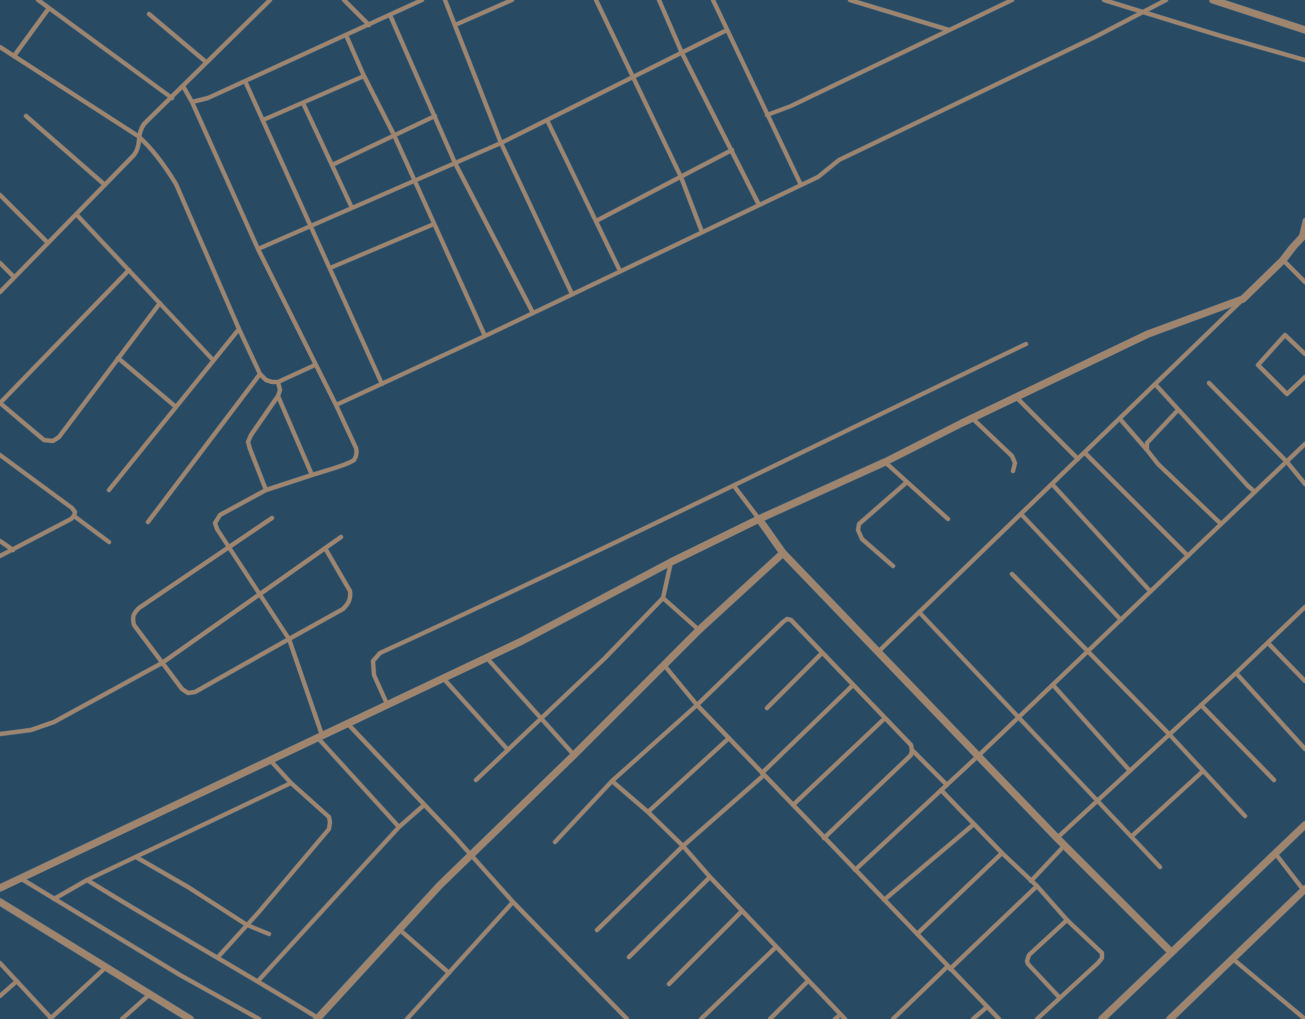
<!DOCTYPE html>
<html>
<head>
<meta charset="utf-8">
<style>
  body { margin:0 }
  canvas { display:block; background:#284a63 }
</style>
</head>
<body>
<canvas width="1305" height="1019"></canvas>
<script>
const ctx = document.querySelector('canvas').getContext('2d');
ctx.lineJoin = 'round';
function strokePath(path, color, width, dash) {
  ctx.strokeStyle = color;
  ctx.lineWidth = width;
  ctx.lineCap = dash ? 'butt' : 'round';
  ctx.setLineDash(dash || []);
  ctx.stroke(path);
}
const minor = new Path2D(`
  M38,0L172,98
  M344,0L369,25
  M445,0L501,143L572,294
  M596,0L681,177L702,232
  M659,0L682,53L759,205
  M713,0L801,185
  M850,0L949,30
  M1104,0L1221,36L1305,60
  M149,14L206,62
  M390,15L455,163L533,313
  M455,25L512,0
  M346,35L364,76L394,135L485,336
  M0,47L138,136C154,150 165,166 176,184L239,329L260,374L266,380L272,382H278L315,365
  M14,56L49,8
  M245,81L382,384
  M183,86L192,102L258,249L336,405L485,336L818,177L839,160L1095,37L1166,0
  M192,102L208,98L422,0
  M303,103L352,208
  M767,115L791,106L1012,0
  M26,116L105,185
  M263,120L364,76
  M547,120L620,271
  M332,165L435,116
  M0,195L48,243
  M76,214L213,360
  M596,221L732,150
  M1301,237L1305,220
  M258,249L501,143L727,30
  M1283,260L1305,282
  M0,263L14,277
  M330,268L434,224
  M0,292L134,155C143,143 135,137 144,124L270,0
  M1305,354L1285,335L1258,365L1287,394L1305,377
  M118,358L176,407
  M1209,383L1287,462L1305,484
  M1155,384L1248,486L1255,492
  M278,396L312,475L266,490L220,515L215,523L217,529L289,639L343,609C349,603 351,599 350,591L325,548
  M1016,397L1078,459
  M0,403L44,440L53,441L59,437L160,303
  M0,403L129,270
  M1178,410L1147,443V450L1158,464L1221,524
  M972,418L1012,456L1015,463L1013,471
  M1120,419L1147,450
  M1085,453L1188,556
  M0,455L72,508L75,512L74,516L71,519L0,556
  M885,462L948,519
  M312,475C321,472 348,465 354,460C357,456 357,452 356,448L336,405
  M1052,484L1150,591
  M734,486L759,519
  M109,490L239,329
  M266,490L250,449L248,442L251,435L278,396L280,390L278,382
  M1021,514L1121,620
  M74,516L109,542
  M272,518L139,608C133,614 132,617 134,625L182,689L188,693L195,692L289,639L322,735
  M148,522L260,374
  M0,541L13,550
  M893,566L862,539L858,530L859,524L907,482
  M1012,574L1169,734L1245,816
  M663,598L699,630
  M919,612L1160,867
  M1268,643L1305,681
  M878,652L1240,302
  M486,657L574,755
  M664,665L697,705L999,1019
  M1236,673L1305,749
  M443,678L508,750
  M1053,685L1130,771
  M387,704L374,675L373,661L380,653C597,554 811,447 1026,344
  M1201,705L1274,780
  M767,708L822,653
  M347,723L455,837L513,902L627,1019
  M0,734L31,730L54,722L162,663L341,537
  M317,737L399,827
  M912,750L947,785
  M762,773L853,685
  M476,780L605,658L663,598L671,562
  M612,781L648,812L683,846L710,877L845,1019
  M941,790L1002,853L1037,886L1067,920L1102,953V958L1098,963L1037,1019
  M793,805L884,719
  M648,812L729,738
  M1132,836L1203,771
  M1057,838L1236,673L1305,607
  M555,842L612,781L697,705L783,622L787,619L791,620L911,745L912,750L911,755L824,838
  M1275,853L1305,892
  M136,857L188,887L247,925L269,934
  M855,870L978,756L1305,444
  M20,878L180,975L259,1019
  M87,880C163,927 242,971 318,1018
  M1031,881L1064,846
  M54,899L87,880L291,783
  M884,900L974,824
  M400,930L449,973
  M597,930L683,846L764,775
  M917,934L1002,853
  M218,957L258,913L329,829L330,822L329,817L291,783L270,760
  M629,957L710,877
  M1233,959L1305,1019
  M0,963L51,1018
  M950,969L1037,886
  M258,981L399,827L424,805
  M669,984L742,911
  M0,996L17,981
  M1059,997L1028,964L1027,961L1029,955L1067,920
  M50,1019L105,968
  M122,1019L150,994
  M407,1019L513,902
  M701,1019L776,947
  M770,1019L808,981
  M835,1019L840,1015
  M893,1019L948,966
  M973,1019L987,1007`);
const tertiary = new Path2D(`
  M1213,0L1305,30
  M759,519L783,553L1057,838L1171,952
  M0,888L522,641L671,562L759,519L885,462L962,423L1148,334L1243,299L1283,260L1293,247L1305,234
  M0,902L190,1019
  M317,1019L440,885L574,755L699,630L783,553
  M1102,1019L1305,825
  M1170,1019L1305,889`);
strokePath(minor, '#48677e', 5);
strokePath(tertiary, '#48677e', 8);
strokePath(minor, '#a0856e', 4);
strokePath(tertiary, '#a0856e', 7);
</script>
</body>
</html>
